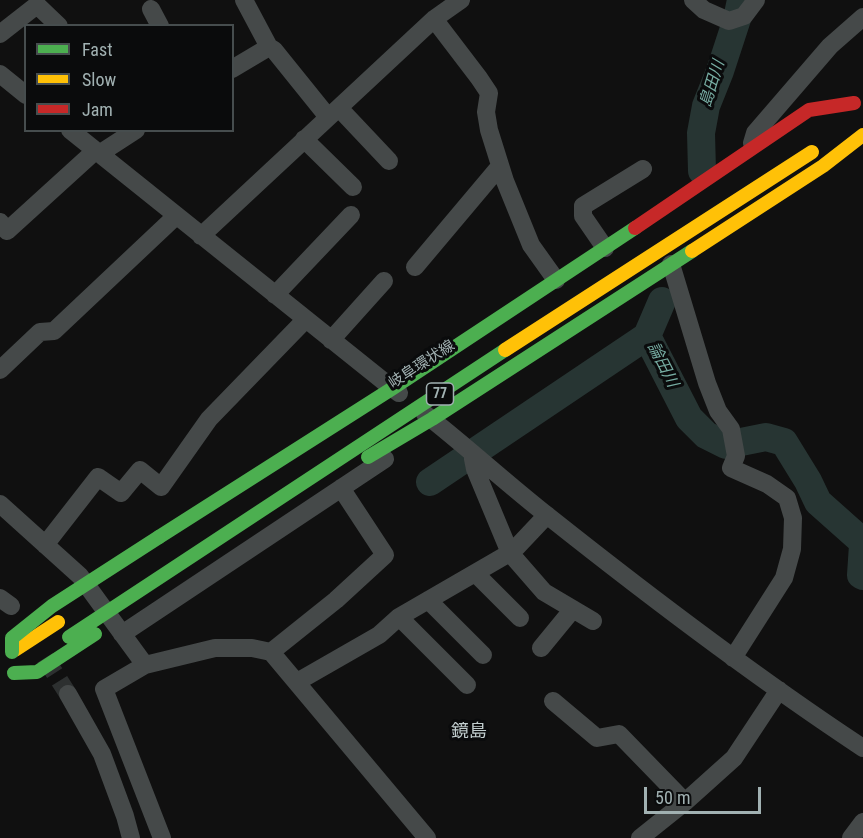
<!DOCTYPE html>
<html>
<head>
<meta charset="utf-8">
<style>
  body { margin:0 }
  #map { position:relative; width:863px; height:838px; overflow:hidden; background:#101010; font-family:"Roboto Condensed",sans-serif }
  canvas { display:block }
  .legend { position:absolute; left:24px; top:24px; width:210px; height:108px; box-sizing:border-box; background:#0a0b0c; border:2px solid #464d4e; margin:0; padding:8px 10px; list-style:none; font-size:18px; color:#a1b1b2 }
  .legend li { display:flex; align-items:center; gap:12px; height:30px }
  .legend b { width:30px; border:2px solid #464d4e }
  .scale { position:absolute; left:644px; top:787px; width:117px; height:27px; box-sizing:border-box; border:3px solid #a1b1b2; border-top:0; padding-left:8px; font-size:18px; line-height:21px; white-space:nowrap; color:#a1b1b2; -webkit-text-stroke:4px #0a0b0c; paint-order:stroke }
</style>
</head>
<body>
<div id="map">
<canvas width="863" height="838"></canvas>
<ul class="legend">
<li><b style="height:8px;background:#4caf50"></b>Fast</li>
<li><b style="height:8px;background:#ffc107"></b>Slow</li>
<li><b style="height:8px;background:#c62828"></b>Jam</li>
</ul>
<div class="scale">50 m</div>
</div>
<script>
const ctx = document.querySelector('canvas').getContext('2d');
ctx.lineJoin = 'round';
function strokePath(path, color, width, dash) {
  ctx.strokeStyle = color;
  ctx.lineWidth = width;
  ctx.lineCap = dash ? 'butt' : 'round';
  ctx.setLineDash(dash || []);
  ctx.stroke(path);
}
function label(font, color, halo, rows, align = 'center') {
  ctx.font = font + ' "Roboto Condensed","Noto Sans JP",sans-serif';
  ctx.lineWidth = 6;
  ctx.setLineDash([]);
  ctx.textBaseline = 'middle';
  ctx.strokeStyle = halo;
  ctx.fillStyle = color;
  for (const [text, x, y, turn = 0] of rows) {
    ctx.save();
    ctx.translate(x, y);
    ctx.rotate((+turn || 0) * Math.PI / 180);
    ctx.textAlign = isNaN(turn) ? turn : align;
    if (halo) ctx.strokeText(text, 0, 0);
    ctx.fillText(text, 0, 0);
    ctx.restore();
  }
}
const river = new Path2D(`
  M702,171L701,133L706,106L720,71L737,19L741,0
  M647,336L689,418L706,435L726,445L766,437L784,442L808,481L818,502L863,542
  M647,336L662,301
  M430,482L647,336
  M863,545L861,575L863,576`);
const streetTunnel = new Path2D(`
  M45,658L68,694`);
const street = new Path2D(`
  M244,0L269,47
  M693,0L704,10L729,21L744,16L756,0
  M151,9L160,26
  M434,19L479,78L489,93L486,112L489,130L505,181L531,245L556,280
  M0,34L37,5L59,26
  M232,69L269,47L274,50L328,117
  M0,74L26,95
  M339,108L389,161
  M70,130L382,380L399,393
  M304,139L353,187
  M752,143L755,133L830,46L863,17
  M99,154L136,130
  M0,222L7,231L95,151
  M201,236L434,19L461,0
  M605,248L583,216V206L643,169
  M671,264L707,383L718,411L731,429L736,456L731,468L767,484L787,498L793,518L792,549L784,578L733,658
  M415,267L500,166
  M275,295L351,215
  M331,340L384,281
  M0,370L40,332L54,331L176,216
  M425,414C467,447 506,483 548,516C650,597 754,676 863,748
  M476,457L473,459L475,469L510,553L544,592L593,621
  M0,504L80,576L145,665
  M45,545L98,477L121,493L140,470L161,487L209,419L306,319
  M475,573L520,618
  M0,598L11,606
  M428,600L483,655
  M399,617L467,685
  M122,634L385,459
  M541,648L573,609
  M271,652L336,600L385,555L341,488
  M297,682L379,635L399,617L513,551L547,515
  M68,694L102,754L125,816L131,838
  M553,701L597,738L619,734L685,802
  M162,838L104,689L145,665L215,648H252L271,652L427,838
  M640,838L685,802L734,758L779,690
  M851,838L863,822`);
const fast = new Path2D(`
  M368,457L432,419L692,251
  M159,537L393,388L635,228`);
const slow = new Path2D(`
  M692,251L823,166L863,135
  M15,650L58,622`);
const jam = new Path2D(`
  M635,228L809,110L854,103`);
const fastBridge = new Path2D(`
  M69,637L505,350
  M12,652V638L52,606L159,537
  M14,673L37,672L95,634`);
const slowBridge = new Path2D(`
  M505,350L812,152`);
const shields = [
  [440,394,27]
];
const shieldNames = [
  ["77",440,394]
];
const streetNames = [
  ["岐阜環状線",422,365,-33]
];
const waterNames = [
  ["島田川",713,84,-73],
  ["論田川",662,365,63]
];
const quarterNames = [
  ["鏡島",469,732]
];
strokePath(river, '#273533', 28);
strokePath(streetTunnel, '#2d3030', 18, [18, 9]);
strokePath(street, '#454949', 18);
strokePath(fast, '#4caf50', 14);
strokePath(slow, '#ffc107', 14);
strokePath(jam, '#c62828', 14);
strokePath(fastBridge, '#4caf50', 14);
strokePath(slowBridge, '#ffc107', 14);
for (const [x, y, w] of shields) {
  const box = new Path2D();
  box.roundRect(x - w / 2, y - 11, w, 22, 4.5);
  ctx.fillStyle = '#0a0b0c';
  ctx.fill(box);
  strokePath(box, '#a1b1b2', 1.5);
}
label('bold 14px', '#a1b1b2', null, shieldNames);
label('15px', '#a1b1b2', '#0a0b0c', streetNames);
label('italic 16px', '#77ada3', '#0a0b0c', waterNames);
label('18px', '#c1cdce', '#0a0b0c', quarterNames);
</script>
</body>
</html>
